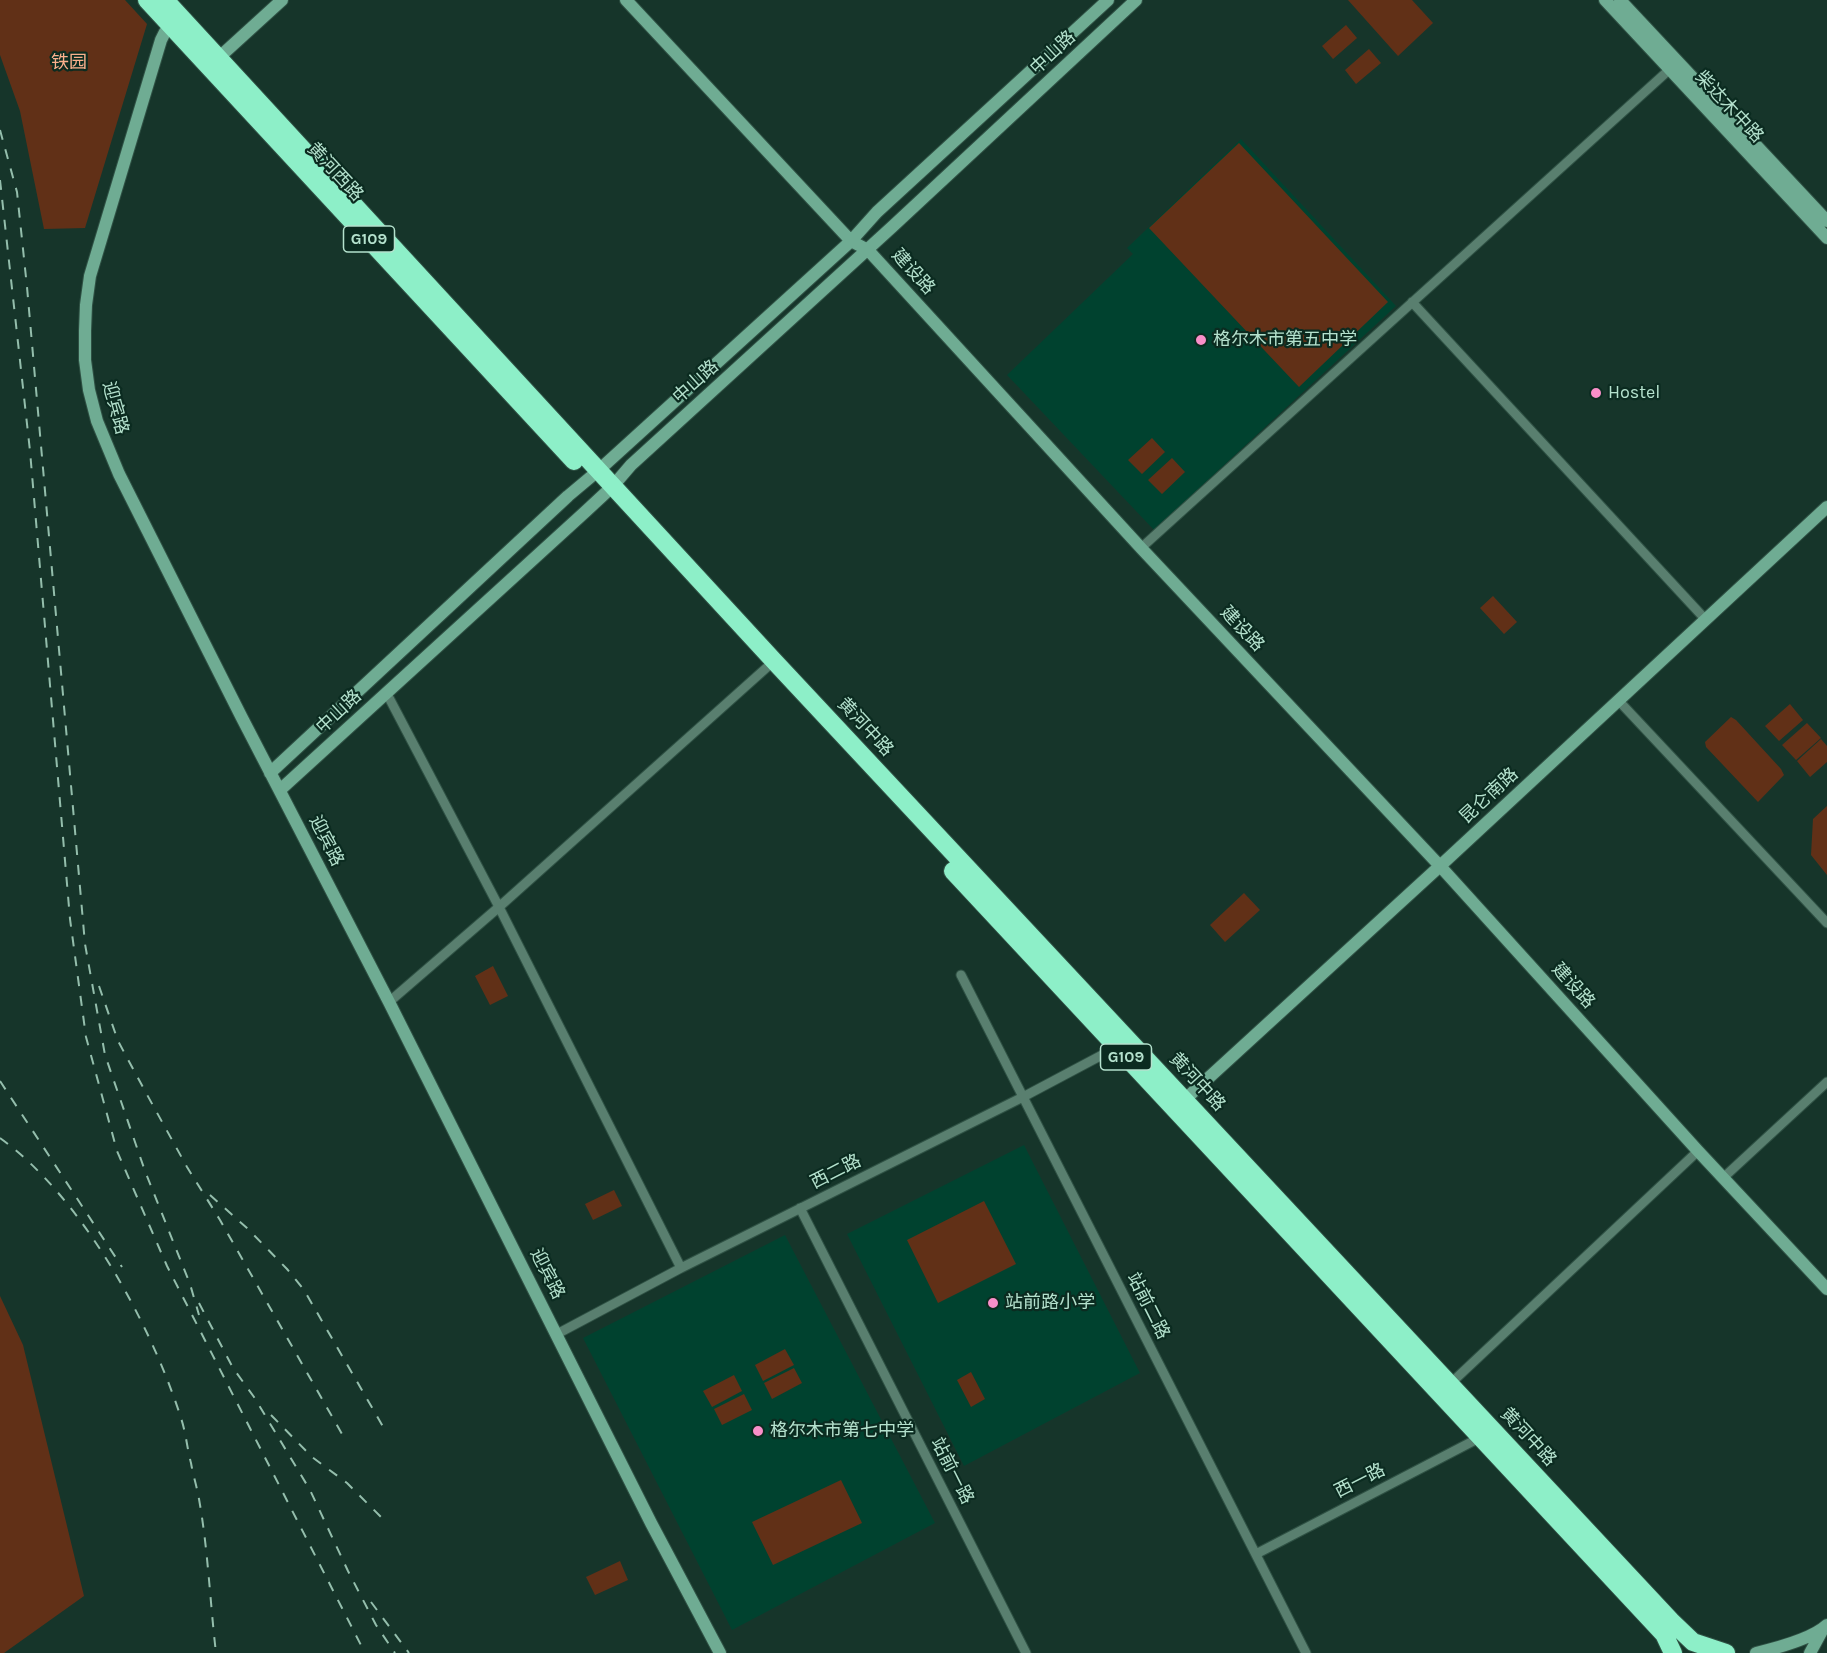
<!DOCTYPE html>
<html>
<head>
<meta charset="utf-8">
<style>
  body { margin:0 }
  canvas { display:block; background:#16352a }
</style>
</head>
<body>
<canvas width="1827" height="1653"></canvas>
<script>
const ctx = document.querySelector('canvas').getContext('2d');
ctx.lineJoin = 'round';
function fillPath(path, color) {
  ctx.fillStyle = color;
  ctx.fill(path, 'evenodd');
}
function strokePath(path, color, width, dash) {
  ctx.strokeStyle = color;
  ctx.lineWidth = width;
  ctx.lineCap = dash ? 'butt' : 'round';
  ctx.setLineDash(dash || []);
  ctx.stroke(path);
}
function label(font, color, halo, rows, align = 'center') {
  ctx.font = font + ' Karla,"Noto Sans SC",sans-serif';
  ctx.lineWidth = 4.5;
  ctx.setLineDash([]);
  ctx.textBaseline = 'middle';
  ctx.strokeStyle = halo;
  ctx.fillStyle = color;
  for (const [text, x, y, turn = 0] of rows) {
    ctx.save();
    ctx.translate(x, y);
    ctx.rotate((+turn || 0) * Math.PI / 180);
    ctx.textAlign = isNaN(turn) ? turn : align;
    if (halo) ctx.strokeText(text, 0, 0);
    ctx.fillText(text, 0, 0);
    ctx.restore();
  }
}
const built = new Path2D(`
  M1241,139L1396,306L1154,530L1007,375L1133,254L1127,248Z
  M1024,1145L1140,1373L964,1466L847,1234Z
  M785,1235L935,1523L732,1630L583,1338Z`);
const green = new Path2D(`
  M0,0H125L147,24L85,228L44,229L20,111L0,55Z
  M1348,0H1412L1433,23L1398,56Z
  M1346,25L1357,38L1333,59L1322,46Z
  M1369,49L1381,63L1356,84L1345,70Z
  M1239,143L1388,302L1299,387L1149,228Z
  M1152,438L1165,452L1142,474L1128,460Z
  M1172,458L1185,472L1162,494L1148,480Z
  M1493,596L1517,622L1504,634L1480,608Z
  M1790,704L1803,720L1779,741L1765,726Z
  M1731,717L1736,720L1781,769L1784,775L1758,802L1706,747L1705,742Z
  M1807,723L1821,738L1796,760L1782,745Z
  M1821,739L1827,746V762L1810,777L1797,761Z
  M1827,806V875L1811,855L1813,819Z
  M1244,893L1260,910L1225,942L1210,925Z
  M493,966L508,996L490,1005L475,976Z
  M614,1190L622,1206L593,1220L585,1204Z
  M984,1201L1016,1264L938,1303L907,1240Z
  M0,1296L23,1345L84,1596L4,1653H0Z
  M785,1349L794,1365L763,1381L755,1365Z
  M794,1368L802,1383L772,1399L764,1383Z
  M971,1372L985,1399L971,1407L957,1380Z
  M734,1375L742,1391L712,1407L703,1391Z
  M744,1394L752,1410L722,1425L714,1409Z
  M841,1480L862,1523L773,1565L752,1522Z
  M620,1561L628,1580L595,1595L586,1577Z`);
const street = new Path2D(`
  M1412,302L1706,620
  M1141,548L1670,69
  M386,692L499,907L681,1268
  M1618,700L1827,923
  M961,975L1306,1653
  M389,1002L499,907L774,661
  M1723,1178L1827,1082
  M800,1208L1026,1653
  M557,1334L681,1268L1023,1097L1119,1046
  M1450,1384L1698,1151
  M1256,1554L1481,1437`);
const secondary = new Path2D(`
  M626,0L851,241L868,250L1141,548L1440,866L1698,1151L1827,1289
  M1605,0L1827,238
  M1620,0L1827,221
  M174,20L165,32L161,40L90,276L86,305L85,331V360L89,390L97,421L119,474L241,716L389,1002L651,1523L720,1653
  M214,62L282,0
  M270,773L568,496L599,470L851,241L877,212L1108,0
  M280,790L585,512L613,486L631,465L892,227L1136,0
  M1180,1104L1440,866L1827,507
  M1756,1653C1777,1648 1812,1639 1827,1625
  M1810,1653L1823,1629`);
const highway = new Path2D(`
  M147,0L574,461
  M165,0L774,661L1671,1621L1693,1642L1726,1653
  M953,871L1664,1634L1673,1653`);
const rail = new Path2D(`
  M0,130L17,192L27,287L85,944L105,1055L145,1171L190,1284L199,1315
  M0,180L30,451L70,919L86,1037L117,1151L167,1266L365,1653
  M99,986L118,1041L145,1091L187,1167L220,1220L342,1434
  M0,1081L122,1267
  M0,1138C82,1197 151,1324 181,1418C186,1433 187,1448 191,1463C193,1475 197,1487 199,1499C208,1549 210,1602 216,1653
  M210,1195L248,1229L287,1269L304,1290L385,1430
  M199,1303L233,1368L254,1397L310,1490L348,1571L376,1625L395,1653
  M271,1415L312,1457L347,1483L387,1523
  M371,1602L409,1653`);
const markers = [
  [1201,340,6,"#f98fc9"],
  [1596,393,6,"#f98fc9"],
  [993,1303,6,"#f98fc9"],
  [758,1431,6,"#f98fc9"]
];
const shields = [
  [369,239,51],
  [1126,1057,51]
];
const shieldNames = [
  ["G109",369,239],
  ["G109",1126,1057]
];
const streetNames = [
  ["中山路",1053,53,-43],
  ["柴达木中路",1729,107,47],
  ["黄河西路",335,172,47],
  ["建设路",913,272,48],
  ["中山路",696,382,-42],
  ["迎宾路",115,408,75],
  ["建设路",1242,629,47],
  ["中山路",339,712,-43],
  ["黄河中路",865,727,47],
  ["昆仑南路",1489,796,-43],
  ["迎宾路",326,841,63],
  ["建设路",1573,986,48],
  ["黄河中路",1197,1082,47],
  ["西二路",836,1172,-27],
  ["迎宾路",547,1274,63],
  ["站前二路",1148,1306,63],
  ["黄河中路",1528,1437,47],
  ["站前一路",952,1471,63],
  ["西一路",1360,1481,-27]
];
const parkNames = [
  ["铁园",69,63]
];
const poiNames = [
  ["格尔木市第五中学",1213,340],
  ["Hostel",1608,393],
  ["站前路小学",1005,1303],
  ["格尔木市第七中学",770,1431]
];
fillPath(built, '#00422f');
fillPath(green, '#613017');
strokePath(street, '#2f5144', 11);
strokePath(secondary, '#2f5144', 14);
strokePath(highway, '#2f5144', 20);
strokePath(street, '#597f6f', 9);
strokePath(secondary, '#6fac93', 12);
strokePath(highway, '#8defc8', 18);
strokePath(rail, '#94beac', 2, [10, 10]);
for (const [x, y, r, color] of markers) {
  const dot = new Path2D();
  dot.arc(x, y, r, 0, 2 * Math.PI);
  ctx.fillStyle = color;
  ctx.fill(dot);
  strokePath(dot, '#0b2b20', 2);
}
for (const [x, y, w] of shields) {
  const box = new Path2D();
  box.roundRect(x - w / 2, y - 13, w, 26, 4.5);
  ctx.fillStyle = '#0b2b20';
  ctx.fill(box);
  strokePath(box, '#b4e1cd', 1.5);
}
label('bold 16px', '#b4e1cd', null, shieldNames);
label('18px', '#b4e1cd', '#0b2b20', streetNames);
label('18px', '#fab08c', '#0b2b20', parkNames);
label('18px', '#b4e1cd', '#0b2b20', poiNames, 'left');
</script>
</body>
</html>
